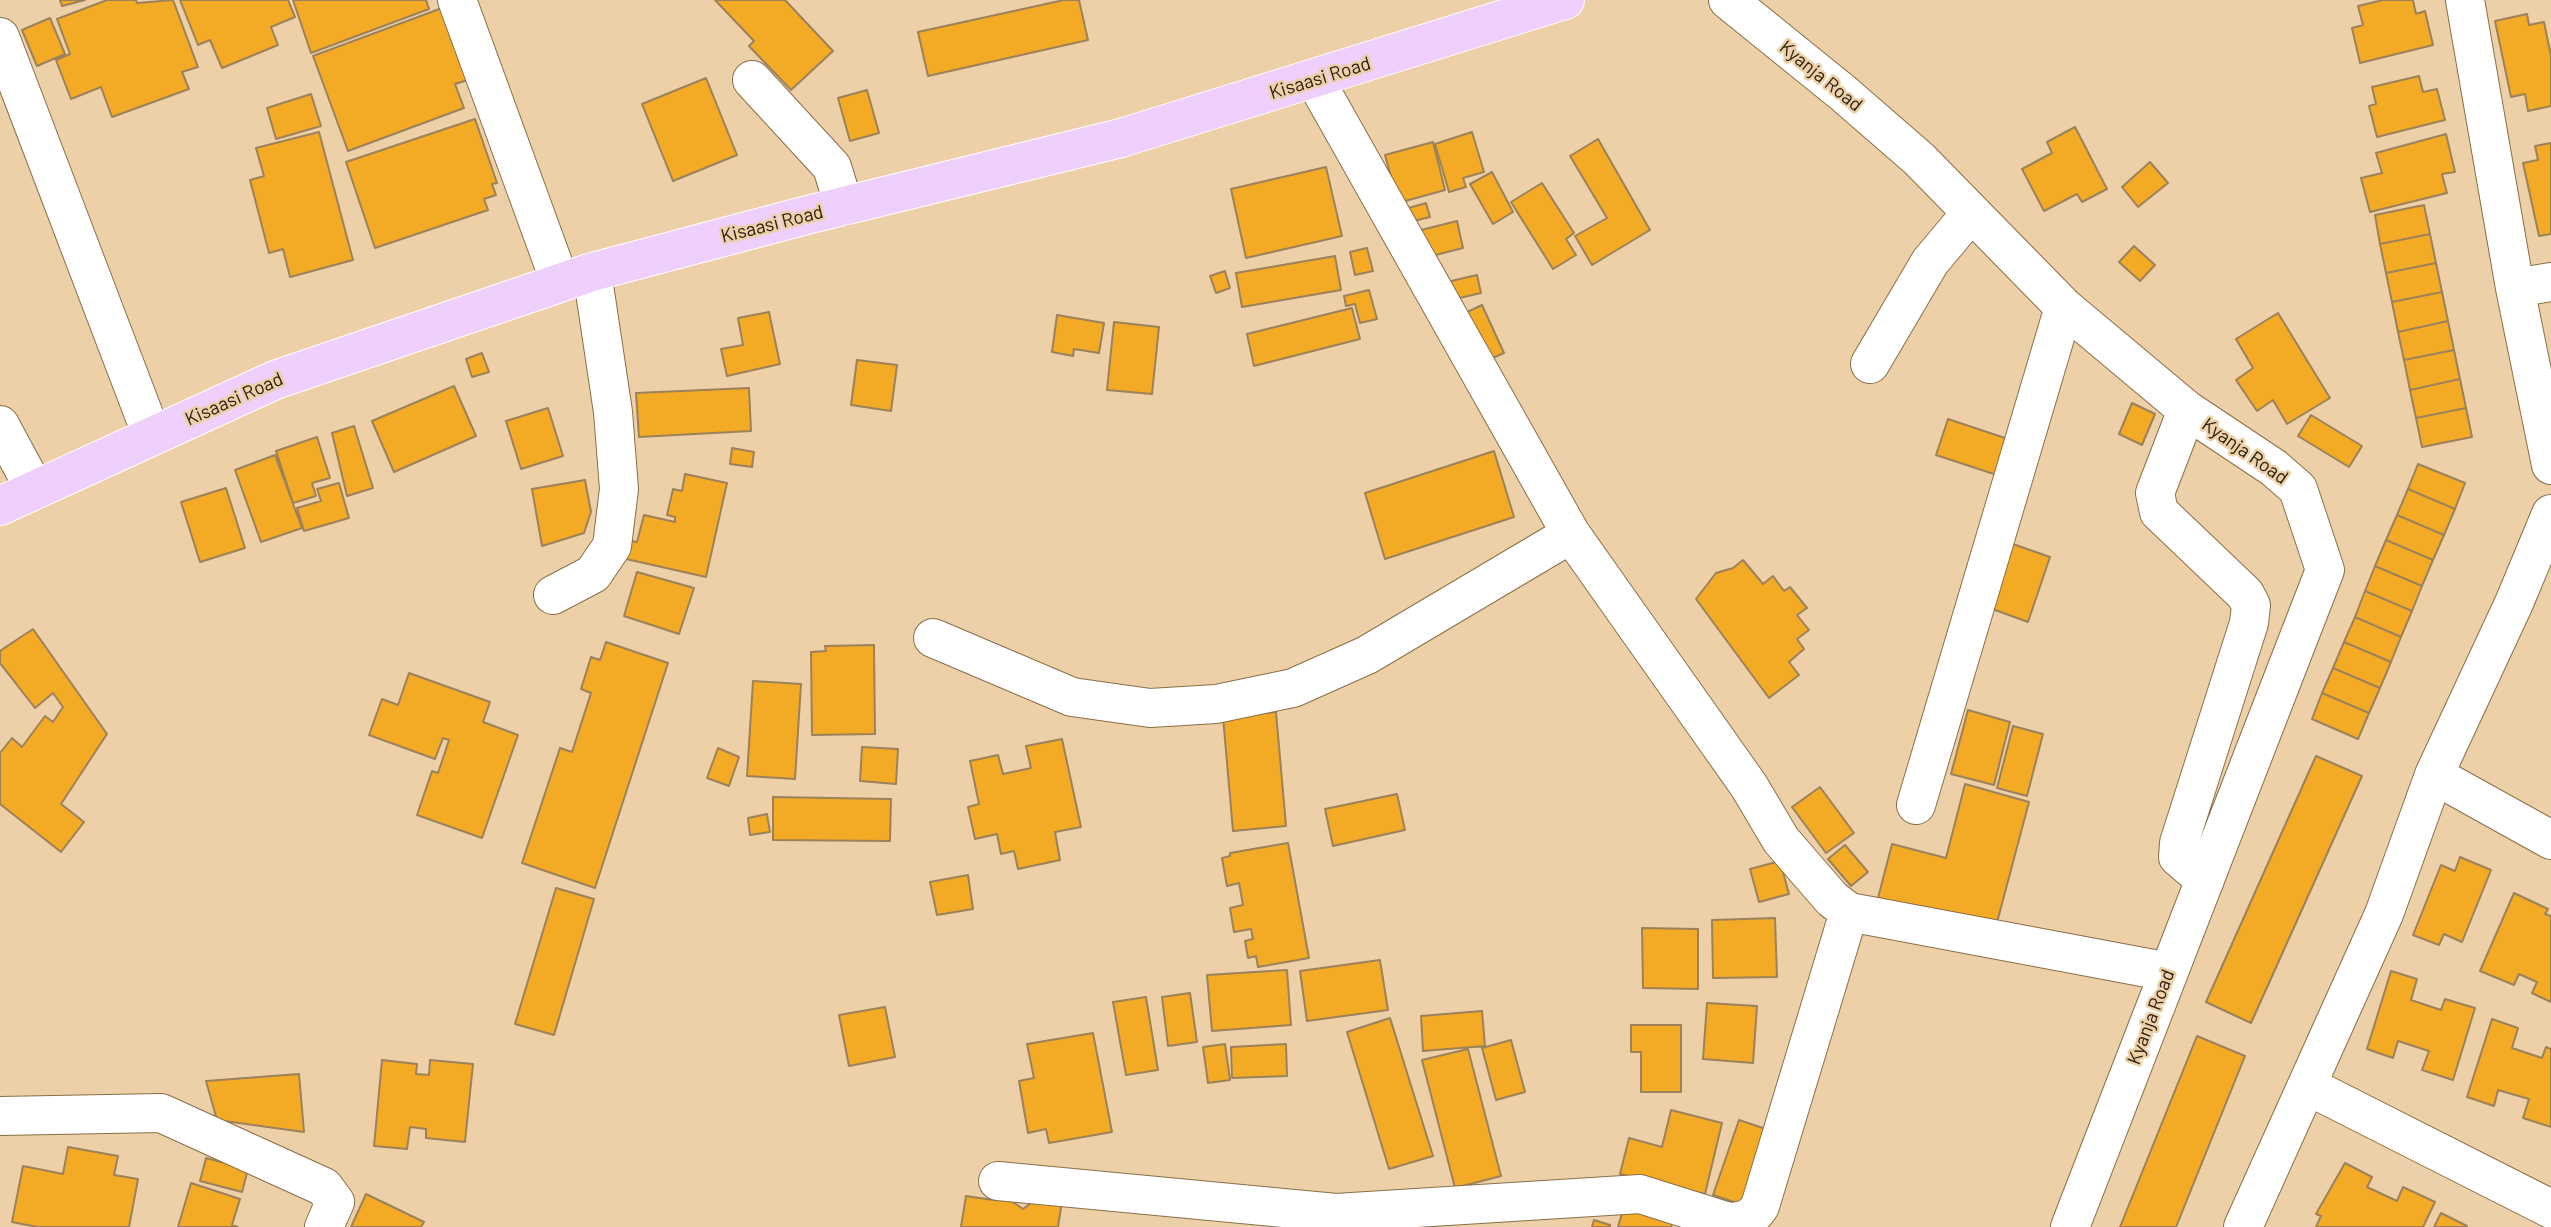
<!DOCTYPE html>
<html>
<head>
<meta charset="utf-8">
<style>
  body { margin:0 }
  canvas { display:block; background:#edd0a7 }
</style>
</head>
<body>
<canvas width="2551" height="1227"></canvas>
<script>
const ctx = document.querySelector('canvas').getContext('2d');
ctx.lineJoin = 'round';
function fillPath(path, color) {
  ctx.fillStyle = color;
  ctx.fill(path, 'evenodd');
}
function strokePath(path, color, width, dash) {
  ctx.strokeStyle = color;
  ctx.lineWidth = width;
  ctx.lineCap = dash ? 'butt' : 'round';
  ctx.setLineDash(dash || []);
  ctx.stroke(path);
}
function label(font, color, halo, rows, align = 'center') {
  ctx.font = font + ' Barlow,sans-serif';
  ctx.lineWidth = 5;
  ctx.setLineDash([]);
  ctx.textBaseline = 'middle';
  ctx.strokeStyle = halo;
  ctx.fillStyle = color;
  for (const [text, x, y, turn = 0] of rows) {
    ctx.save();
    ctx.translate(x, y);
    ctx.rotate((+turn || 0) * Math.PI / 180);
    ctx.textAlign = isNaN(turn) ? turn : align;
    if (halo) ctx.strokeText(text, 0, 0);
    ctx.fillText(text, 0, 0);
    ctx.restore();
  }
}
const building = new Path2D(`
  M60,0H85L62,6Z
  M107,0H136L137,3L173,0L198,67L182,72L189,89L112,117L101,87L71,99L56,60L70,54L57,19Z
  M180,0H288L295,17L271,27L278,45L222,68L210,40L198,45Z
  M293,0H426L429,9L311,53Z
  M715,0H785L833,51L791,90L749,46L754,41Z
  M1064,0H1079L1088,40L928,76L918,32Z
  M2383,0H2413L2416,14L2425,11L2433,45L2360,63L2352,28L2363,25L2358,6Z
  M442,8L468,80L455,84L464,108L348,151L313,56Z
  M2527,14L2529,25L2544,22L2551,56V106L2528,111L2525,94L2511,97L2495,21Z
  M50,18L65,54L37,66L22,30Z
  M2419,76L2423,92L2437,89L2445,120L2377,137L2369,106L2376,104L2372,87Z
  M706,78L737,155L673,181L642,104Z
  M867,90L879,133L850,141L838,98Z
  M311,94L321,126L276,139L267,108Z
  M475,119L497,183L492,184L496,195L484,199L488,210L375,248L346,162Z
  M2075,127L2107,189L2082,202L2077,194L2044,211L2022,169L2052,153L2047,142Z
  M319,132L353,260L290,277L283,249L269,253L250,180L264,176L256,148Z
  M1472,132L1484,172L1463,178L1466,187L1449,192L1435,144Z
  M2446,134L2455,172L2442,174L2447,193L2370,212L2361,178L2382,173L2376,153Z
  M1598,139L1650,230L1592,265L1575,236L1607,218L1570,156Z
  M1433,142L1445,190L1398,203L1385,155Z
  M2551,143V234L2539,236L2523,163L2538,160L2535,146Z
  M2150,162L2168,183L2138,207L2122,187Z
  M1326,167L1342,236L1246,258L1231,189Z
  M1492,172L1513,212L1493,224L1470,184Z
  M1542,183L1574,233L1566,239L1576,255L1553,269L1511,202Z
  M1426,203L1430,217L1401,224L1398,211Z
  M2424,205L2430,234L2380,244L2375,215Z
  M1457,221L1463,248L1428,257L1421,230Z
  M2430,234L2436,263L2386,273L2380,244Z
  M2134,246L2155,265L2140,281L2119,262Z
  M1367,248L1373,271L1355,275L1350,252Z
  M1335,256L1341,290L1242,307L1236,273Z
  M2436,263L2442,292L2392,302L2386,273Z
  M1225,271L1230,288L1216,293L1210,276Z
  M1477,275L1481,293L1455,299L1451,281Z
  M1369,290L1377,319L1360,323L1355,304L1346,306L1344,296Z
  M2442,292L2448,321L2398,332L2392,302Z
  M1482,305L1504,353L1483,362L1463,314Z
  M1352,308L1360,339L1254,366L1247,334Z
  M769,312L780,364L727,376L721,349L743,345L738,318Z
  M2278,313L2330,398L2287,424L2273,400L2257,411L2236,380L2253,368L2236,339Z
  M1057,315L1104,323L1099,353L1074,349L1073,356L1052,352Z
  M2448,321L2454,350L2404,360L2398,332Z
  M1114,322L1159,327L1152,394L1107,390Z
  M2454,350L2460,379L2410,390L2404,360Z
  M482,353L489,372L472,377L466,359Z
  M857,360L897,365L891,411L851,405Z
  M2460,379L2466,408L2416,418L2410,390Z
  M454,386L476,436L394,472L372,421Z
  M749,388L751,431L639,437L636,393Z
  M2132,403L2155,414L2142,445L2119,434Z
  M548,408L563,456L521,469L506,421Z
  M2466,408L2472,437L2422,447L2416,418Z
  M2311,415L2362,446L2349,467L2298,436Z
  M1948,419L2011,440L2000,476L1936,455Z
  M354,426L373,488L347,496L332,433Z
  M317,437L330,478L312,483L316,496L293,503L276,451Z
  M732,448L754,452L752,467L730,464Z
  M1494,451L1514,517L1385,559L1365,493Z
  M275,455L302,528L261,542L235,470Z
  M2418,464L2465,483L2455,509L2408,489Z
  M685,474L727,483L706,577L626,559L631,541L637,542L644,515L675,522V517L667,515L673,489L682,491Z
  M585,480L591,512L584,533L542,546L532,489Z
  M339,483L349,518L304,531L297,508L321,501L317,489Z
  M226,488L245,548L200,562L181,502Z
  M2408,489L2455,509L2444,535L2397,515Z
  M2397,515L2444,535L2433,560L2386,540Z
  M2386,540L2433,560L2422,586L2375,566Z
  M2010,543L2050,557L2028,622L1987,607Z
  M1743,560L1763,584L1773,576L1784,591L1790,587L1807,608L1797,615L1809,630L1797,639L1804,649L1789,662L1799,675L1769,698L1696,599L1716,573L1733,568Z
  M2375,566L2422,586L2412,611L2365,591Z
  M637,572L694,588L679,634L624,616Z
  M2365,591L2412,611L2401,637L2355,617Z
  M2355,617L2401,637L2391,662L2344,642Z
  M33,629L107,734L61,804L84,822L61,852L0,804V753L12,738L22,747L45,716L53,722L63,707L53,693L35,708L0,663V651Z
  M606,642L668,663L595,888L522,863L560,748L572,752L591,693L581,689L591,657L600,660Z
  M2344,642L2391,662L2380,688L2333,668Z
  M874,645L875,734L812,735L811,652L826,651L825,646Z
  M2333,668L2380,688L2369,713L2322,693Z
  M409,673L490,702L483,722L518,735L482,838L417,815L432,771L438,773L449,740L443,738L435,759L369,735L382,699L398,705Z
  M753,681L801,684L795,779L747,776Z
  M2322,693L2369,713L2358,739L2312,719Z
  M1968,710L2010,722L1994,785L1951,774Z
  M1276,712L1286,826L1233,831L1223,717Z
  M2013,726L2043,734L2027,796L1997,788Z
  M1062,739L1081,827L1055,832L1060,860L1018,869L1014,851L1001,854L997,834L975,839L968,807L979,804L970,761L998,755L1003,774L1031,768L1026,746Z
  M862,747L898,749L896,784L860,781Z
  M718,748L739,757L729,786L707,778Z
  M2316,756L2362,776L2251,1023L2206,1002Z
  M1965,784L2029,802L1995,930L1878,898L1892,844L1946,858Z
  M1820,787L1854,833L1826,853L1792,807Z
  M1397,794L1405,830L1333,846L1325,809Z
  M773,797L891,799L890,841L773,840Z
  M767,814L770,832L750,835L748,818Z
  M1288,843L1309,958L1258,967L1256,956L1248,958L1245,941L1253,939L1251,929L1234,932L1230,908L1243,905L1239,883L1227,886L1222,858L1230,856V853Z
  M1845,845L1868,872L1851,886L1828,859Z
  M2460,857L2491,870L2462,942L2444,934L2439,945L2413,935L2441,865L2455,871Z
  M1780,861L1789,894L1759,902L1750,869Z
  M968,875L973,909L937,915L930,882Z
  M556,888L594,899L554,1035L515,1024Z
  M2514,893L2548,909L2545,914L2551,916V1002L2532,993L2537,982L2519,974L2514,985L2480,971Z
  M1775,918L1777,977L1713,978L1712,920Z
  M1642,928L1698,929V989L1643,988Z
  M1380,960L1388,1010L1307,1021L1300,971Z
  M1287,970L1291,1025L1212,1031L1207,975Z
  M2391,971L2417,979L2411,1000L2441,1010L2445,999L2475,1008L2453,1080L2422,1070L2429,1051L2398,1041L2393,1058L2367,1049Z
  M1190,993L1197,1042L1168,1046L1162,997Z
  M1146,997L1158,1070L1126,1075L1113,1002Z
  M1707,1003L1757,1006L1753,1063L1703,1059Z
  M885,1007L895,1057L849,1066L839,1015Z
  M1482,1011L1485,1046L1423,1051L1421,1016Z
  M1390,1018L1433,1156L1389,1169L1347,1032Z
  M2492,1019L2518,1028L2512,1048L2542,1058L2546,1047L2551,1049V1127L2523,1118L2529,1099L2498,1090L2494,1106L2467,1097Z
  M1631,1025H1681V1092H1641V1052H1631Z
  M1093,1033L1112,1132L1049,1143L1046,1129L1028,1133L1019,1081L1034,1078L1027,1044Z
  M2197,1036L2245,1056L2176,1227H2120Z
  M1511,1040L1525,1092L1496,1100L1482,1048Z
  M1225,1044L1230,1080L1208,1083L1203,1047Z
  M1286,1044L1287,1076L1232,1078L1231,1047Z
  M1468,1049L1501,1176L1455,1188L1422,1060Z
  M382,1060L417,1064L416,1074L429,1075L430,1060L473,1064L465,1142L426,1138V1129L410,1127L407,1149L374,1146Z
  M299,1074L304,1132L217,1120L206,1081Z
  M1671,1110L1722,1123L1705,1194L1620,1174L1629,1138L1662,1147Z
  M1739,1120L1772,1131L1746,1206L1713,1195Z
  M68,1147L118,1156L114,1175L138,1179L129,1227H37L12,1222L23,1166L63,1174Z
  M206,1158L248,1169L242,1192L200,1181Z
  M2345,1163L2372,1177L2367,1187L2397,1201L2403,1187L2435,1202L2423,1227H2316L2321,1216L2316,1214Z
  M191,1183L240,1199L232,1225L238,1227H178Z
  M995,1189L1023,1209L1044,1193L1062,1201L1058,1227H961L966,1196L993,1200Z
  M366,1194L424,1222L421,1227H351Z
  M1626,1199L1675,1213L1671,1227H1618Z
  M2441,1213L2467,1226L2466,1227H2434Z
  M1594,1220L1610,1225V1227H1592Z`);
const minor = new Path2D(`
  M457,0L560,282
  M1728,0L1843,93L1919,159L2064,307L2187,410L2274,468L2298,489L2325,570L2070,1227
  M2465,0L2515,288L2551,465
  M0,37L152,436
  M752,80L832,167L844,206
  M1315,80L1571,534L1749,786L1781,840L1832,899L1849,912L2169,972
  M2515,288L2551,282
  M1870,364L1930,262L1971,213
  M2187,410L2155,493L2159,512L2245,594L2251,605L2249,623L2179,843L2178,857L2205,880
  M0,425L35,490
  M553,595L593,574L612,546L619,489L613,412L592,272
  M933,638L1072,697L1150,708L1216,704L1293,688L1367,655L1571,534
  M2434,775L2551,840
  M1916,805L2064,307
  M2308,1086L2551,1209
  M0,1116L161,1113L324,1187L335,1202L324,1227
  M998,1181L1336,1213L1640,1194L1729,1222C1744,1221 1752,1219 1760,1206L1849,912
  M2243,1227L2384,914L2434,775L2514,603L2551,514`);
const major = new Path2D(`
  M0,506L275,380L592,272L807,215L1121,138L1565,0`);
const streetNames = [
  ["Kyanja Road",1821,76,39],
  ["Kisaasi Road",1320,78,-17],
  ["Kisaasi Road",772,224,-14],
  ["Kisaasi Road",234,399,-24],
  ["Kyanja Road",2245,451,35],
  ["Kyanja Road",2151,1017,-69]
];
fillPath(building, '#f3ab26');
strokePath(building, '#9c815a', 2);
strokePath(minor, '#896f48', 40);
strokePath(major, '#fff', 40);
strokePath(minor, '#fff', 38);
strokePath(major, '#efcffb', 38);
label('19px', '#2a2010', '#edd0a7', streetNames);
</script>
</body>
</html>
